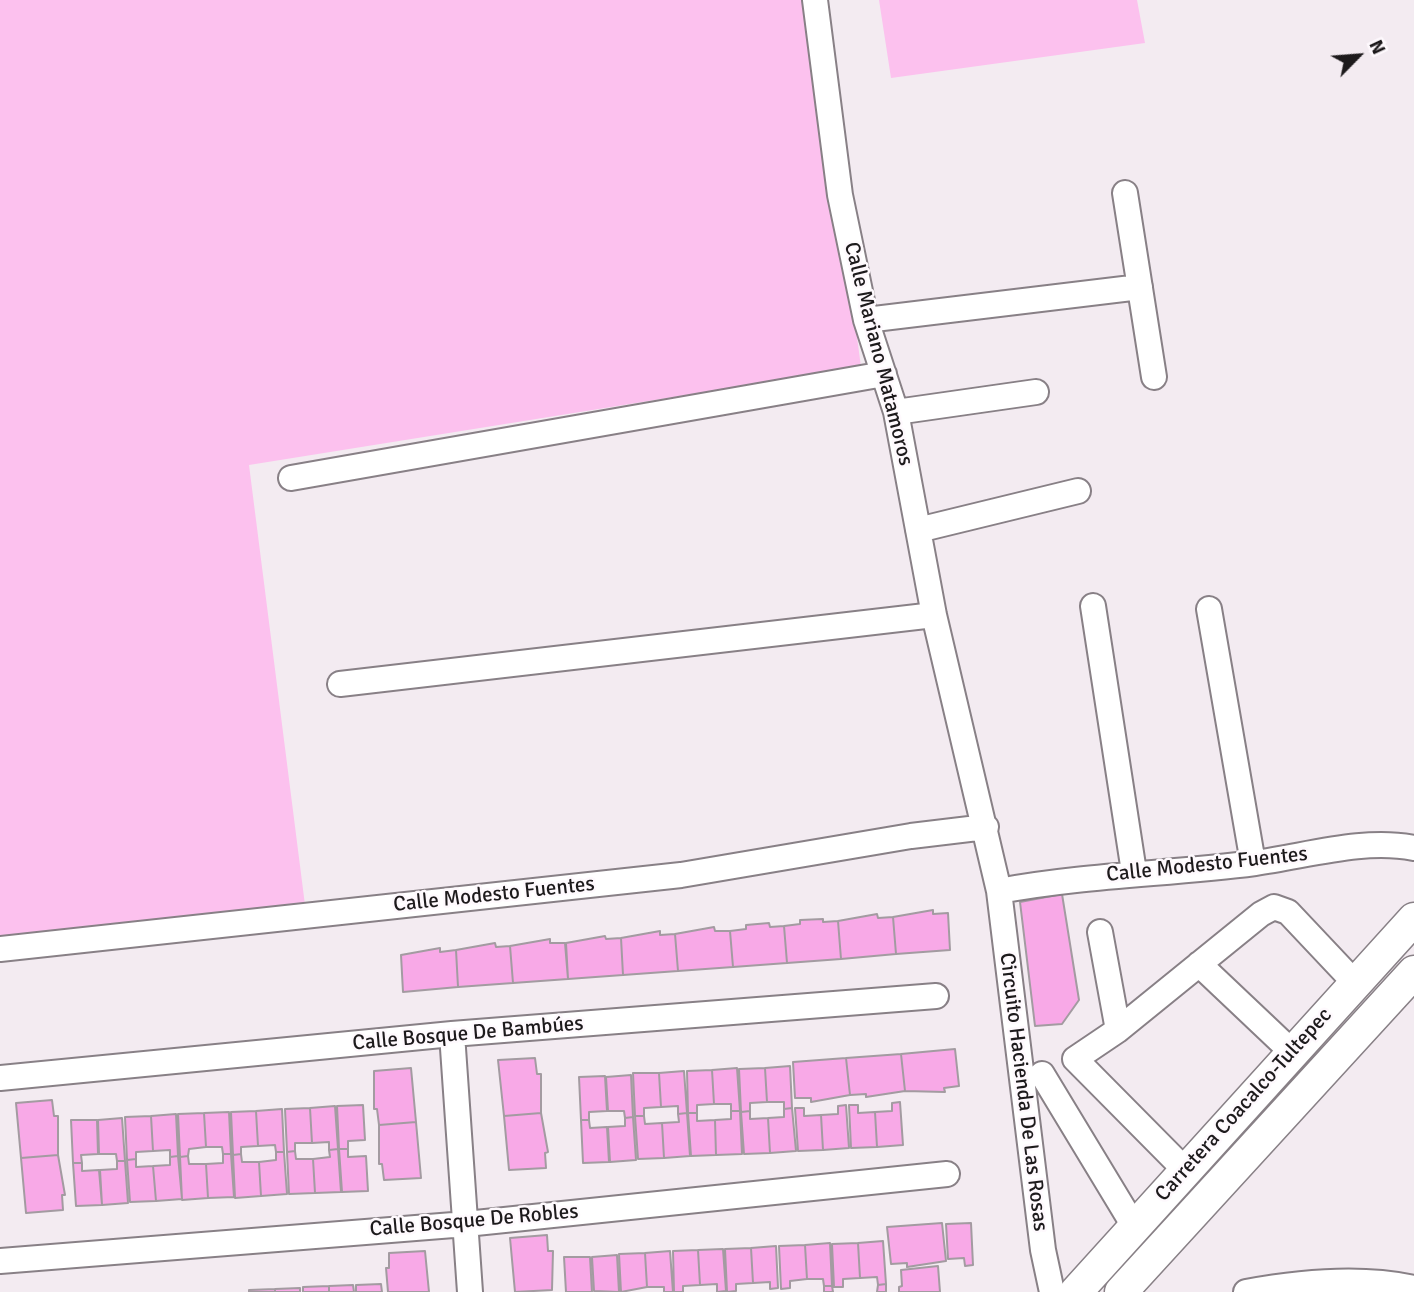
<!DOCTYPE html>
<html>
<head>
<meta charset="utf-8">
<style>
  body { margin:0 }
  #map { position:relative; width:1414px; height:1292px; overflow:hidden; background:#f3ebf1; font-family:Signika,sans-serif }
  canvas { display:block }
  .north { position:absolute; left:1323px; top:21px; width:70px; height:70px; -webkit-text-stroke:5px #fef9fd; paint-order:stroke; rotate:65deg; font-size:19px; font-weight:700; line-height:28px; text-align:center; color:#1d1a1c }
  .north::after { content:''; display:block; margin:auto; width:24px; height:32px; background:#1d1a1c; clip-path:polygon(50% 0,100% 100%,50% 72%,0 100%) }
</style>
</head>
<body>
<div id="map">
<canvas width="1414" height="1292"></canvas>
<div class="north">N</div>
</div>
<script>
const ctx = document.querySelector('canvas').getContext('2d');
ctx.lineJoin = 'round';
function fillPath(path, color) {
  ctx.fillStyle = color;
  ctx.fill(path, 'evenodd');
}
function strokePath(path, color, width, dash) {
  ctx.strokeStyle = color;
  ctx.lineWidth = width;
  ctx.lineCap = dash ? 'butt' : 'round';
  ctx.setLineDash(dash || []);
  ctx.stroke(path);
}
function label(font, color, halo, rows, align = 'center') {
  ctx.font = font + ' Signika,sans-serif';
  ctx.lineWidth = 5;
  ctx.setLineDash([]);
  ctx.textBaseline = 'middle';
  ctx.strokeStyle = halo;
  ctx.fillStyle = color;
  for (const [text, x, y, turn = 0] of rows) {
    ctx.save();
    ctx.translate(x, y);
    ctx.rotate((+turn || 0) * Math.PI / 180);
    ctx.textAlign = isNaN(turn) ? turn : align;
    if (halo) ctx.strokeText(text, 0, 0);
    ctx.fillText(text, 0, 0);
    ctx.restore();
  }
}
const green = new Path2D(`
  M0,0H812L861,367L249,465L305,905L0,936Z
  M879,0H1137L1145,43L891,78Z`);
const building = new Path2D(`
  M1062,894L1079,1000L1062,1024L1035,1026L1020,902Z
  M933,910V914L948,913L950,950L896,954L893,917Z
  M877,914L878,918L893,917L896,954L841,959L838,921Z
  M823,919V922L838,921L841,959L787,963L784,926L800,924V920Z
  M769,923L770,927L784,926L787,963L733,967L730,931L746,929V925Z
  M714,927L715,931H730L733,967L678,971L675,934Z
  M660,931V935L675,934L678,971L623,975L621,938Z
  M605,936L606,939L621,938L623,975L568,979L566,943Z
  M550,939V943H565L568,979L513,983L510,946Z
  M495,943L496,947L510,946L513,983L458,987L456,950Z
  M440,948V952L456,950L458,987L403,992L401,955Z
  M955,1049L959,1086L944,1088L945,1092L905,1091L901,1054Z
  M901,1054L905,1091L866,1097V1094L850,1095L846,1058Z
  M535,1058L537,1074H541V1113L504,1116L498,1060Z
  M846,1058L850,1095L811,1102V1098H795L793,1062Z
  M790,1066L792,1108L784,1109V1102H767L765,1068Z
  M411,1068L416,1122L379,1125L377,1109H374V1071Z
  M737,1068L740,1111H731V1104H714L712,1070Z
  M765,1068L767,1102L750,1103V1111L741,1112L739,1069Z
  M712,1070L714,1104L697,1105V1113H688L687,1071Z
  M684,1071L687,1113L678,1114V1106L661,1107L659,1073Z
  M633,1073H659L661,1107L644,1108V1116H635Z
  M631,1075L633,1117L625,1118L624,1111H608L606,1077Z
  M605,1076L607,1111L589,1112V1120H581L579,1077Z
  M52,1100L54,1116H58V1155L21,1158L16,1103Z
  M900,1102L903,1145L877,1147L875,1112L892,1111V1103Z
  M363,1105L365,1140L348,1141V1149H339L337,1106Z
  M846,1105L849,1148L823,1150L821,1115L838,1114V1106Z
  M849,1105H858V1113L875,1112L877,1147L851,1148Z
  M335,1106L338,1149L329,1150V1142L312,1143L310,1108Z
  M310,1108L312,1143H295V1151L287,1152L285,1109Z
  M792,1108L796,1151L770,1153L768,1118L784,1117V1109Z
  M795,1108H804V1116L821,1115L823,1150L798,1151Z
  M282,1109L284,1152H276L275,1145L258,1146L256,1111Z
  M256,1111L258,1146L241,1147V1154L233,1155L231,1112Z
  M731,1111H740L742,1154L716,1155L715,1120L731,1119Z
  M750,1111V1119L768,1118L770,1153L744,1154L741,1112Z
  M229,1112L231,1154H223L222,1147H206L204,1113Z
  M204,1113L206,1147L189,1149L188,1156L180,1157L178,1114Z
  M541,1113L548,1152L545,1153L546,1168L509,1170L504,1116Z
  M687,1113L690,1156L664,1158L662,1123L679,1122L678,1114Z
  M688,1113H697V1121L715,1120L716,1155L691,1156Z
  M176,1114L178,1156L170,1157V1150L153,1151L151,1116Z
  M151,1116L153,1151L136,1152V1159L127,1160L125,1117Z
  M635,1116H644L645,1124L662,1123L664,1158L638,1159Z
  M633,1117L636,1160L610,1162L608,1127L625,1126V1118Z
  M122,1118L125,1161H117L116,1154H99L98,1120Z
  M71,1120H97L98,1154L81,1155L82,1163H73Z
  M581,1120H589L590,1128L607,1127L609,1162L583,1163Z
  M416,1122L421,1178L384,1180L382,1164H379V1125Z
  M338,1149L341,1192L315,1193L313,1159L330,1157L329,1150Z
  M339,1149H348V1157L366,1156L368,1191L342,1192Z
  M295,1151L296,1159H313L315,1193L289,1194L287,1152Z
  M276,1152H284L287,1194L261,1196L259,1162L276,1160Z
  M223,1154H231L234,1197L208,1198L206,1164L223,1163Z
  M241,1154L242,1162H259L261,1196L235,1198L233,1155Z
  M58,1155L65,1195H62L63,1210L26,1213L21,1158Z
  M178,1156L182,1199L156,1201L153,1166L170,1165V1157Z
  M188,1156L189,1164H206L208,1198L182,1200L180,1157Z
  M136,1159V1167L153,1166L156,1201L130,1202L127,1160Z
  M117,1161H125L128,1203L102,1205L100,1170L117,1169Z
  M73,1163H82V1171L99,1170L102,1205L76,1206Z
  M942,1223L946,1261L907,1267V1263L891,1264L887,1227Z
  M971,1223L973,1265L965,1266L964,1258L948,1259L946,1224Z
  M547,1235L548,1251H553L552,1290L515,1292L510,1238Z
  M883,1241L886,1284L878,1285L877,1277L860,1278L858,1243Z
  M830,1243L832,1286H824L823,1279H807L805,1245Z
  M858,1243L860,1278L843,1279V1287H834L832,1244Z
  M805,1245L807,1279L790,1281V1288L781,1289L779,1246Z
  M776,1246L778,1288L770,1289V1282L753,1283L751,1248Z
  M751,1248L753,1283L736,1284V1291L727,1292L725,1249Z
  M723,1249L726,1291L717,1292V1284L700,1285L698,1250Z
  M698,1250L700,1285L683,1286V1292H674L673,1251Z
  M425,1251L429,1292H388L386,1268H389V1253Z
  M670,1251L673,1292H664V1287H647L645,1253Z
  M645,1253L647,1287L621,1292L619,1254Z
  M617,1255L619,1292L594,1291L592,1257Z
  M564,1257H590L592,1292H566Z
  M938,1266L940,1292H899V1287L902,1286L901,1270Z
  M381,1284L382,1292H356V1285Z
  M886,1284V1292H877L878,1285Z
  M353,1285L354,1292H329V1286Z
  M329,1286V1292H303V1287Z
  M824,1286H832L833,1292H824Z
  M300,1288V1292H275V1289Z
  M275,1289V1292H249V1290Z`);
const minor = new Path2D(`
  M815,0L840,195L866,320L896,412L934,615L999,891L1043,1250L1052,1292
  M1125,193L1154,377
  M866,320L1140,287
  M896,412L1036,392
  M291,478L884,374
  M918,530L1078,491
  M1093,606L1134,872
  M1209,609L1253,863
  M340,684L934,615
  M999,891C1084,875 1170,874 1255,863C1307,856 1363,838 1414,848
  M1100,932L1118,1030
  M0,949L681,875L911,836L986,827
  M1199,964L1292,1052
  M452,1034L470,1292
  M1042,1074L1134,1226
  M0,1078L452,1034L936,996
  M1185,1170L1075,1059L1118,1030L1261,914L1274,907L1288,912L1355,983
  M0,1261L466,1224L947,1174
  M1246,1292C1300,1282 1360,1276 1414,1288`);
const major = new Path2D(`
  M1076,1292L1414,919
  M1121,1292L1414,972`);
const streetNames = [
  ["Calle Mariano Matamoros",878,354,76],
  ["Calle Modesto Fuentes",1207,865,-6],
  ["Calle Modesto Fuentes",494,895,-6],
  ["Calle Bosque De Bambúes",468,1034,-5],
  ["Circuito Hacienda De Las Rosas",1023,1092,83],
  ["Carretera Coacalco-Tultepec",1244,1105,-48],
  ["Calle Bosque De Robles",474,1221,-5]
];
fillPath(green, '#fcc1ee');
fillPath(building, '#f8a9e7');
strokePath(building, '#a39ba1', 2);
strokePath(minor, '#888086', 28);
strokePath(major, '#888086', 35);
strokePath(minor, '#fff', 24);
strokePath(major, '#fff', 32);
label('21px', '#1d1a1c', '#fef9fd', streetNames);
</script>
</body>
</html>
